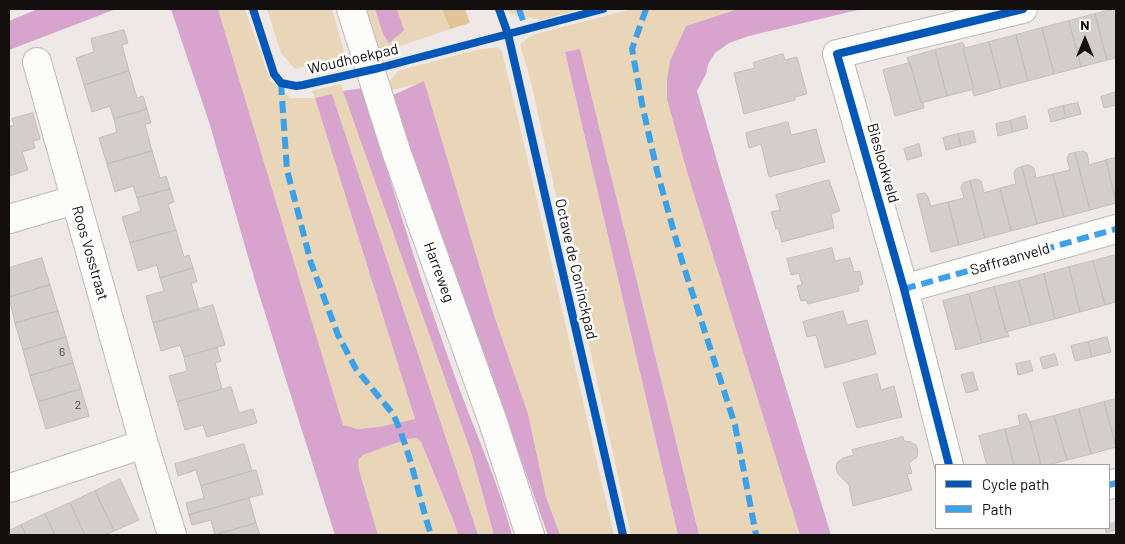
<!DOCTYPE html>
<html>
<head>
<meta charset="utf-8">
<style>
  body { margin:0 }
  #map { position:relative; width:1125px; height:544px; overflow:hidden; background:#eee8e6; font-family:Barlow,sans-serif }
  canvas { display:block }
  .frame { position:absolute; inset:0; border:10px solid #130f0e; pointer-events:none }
  .legend { position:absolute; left:935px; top:464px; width:175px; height:65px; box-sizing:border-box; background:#fff; border:1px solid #a19f9f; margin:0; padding:6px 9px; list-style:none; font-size:15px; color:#130f0e }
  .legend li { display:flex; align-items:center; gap:10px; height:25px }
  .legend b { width:25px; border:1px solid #a19f9f }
  .north { position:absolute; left:1060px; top:15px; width:50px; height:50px; -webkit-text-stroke:4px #fff; paint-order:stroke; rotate:0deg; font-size:14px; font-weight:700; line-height:20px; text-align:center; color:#130f0e }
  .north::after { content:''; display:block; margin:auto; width:18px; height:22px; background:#130f0e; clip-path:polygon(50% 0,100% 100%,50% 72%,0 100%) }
</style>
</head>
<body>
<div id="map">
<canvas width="1125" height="544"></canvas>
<div class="frame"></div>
<ul class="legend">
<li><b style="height:6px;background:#0057b8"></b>Cycle path</li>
<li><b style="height:6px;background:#3da1e9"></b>Path</li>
</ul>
<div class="north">N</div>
</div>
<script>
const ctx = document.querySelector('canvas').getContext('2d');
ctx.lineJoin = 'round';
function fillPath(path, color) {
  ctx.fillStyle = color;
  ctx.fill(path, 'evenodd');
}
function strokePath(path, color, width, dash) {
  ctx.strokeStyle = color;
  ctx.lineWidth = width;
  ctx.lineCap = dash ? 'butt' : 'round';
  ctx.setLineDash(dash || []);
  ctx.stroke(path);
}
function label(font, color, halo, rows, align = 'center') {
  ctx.font = font + ' Barlow,sans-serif';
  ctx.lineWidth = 5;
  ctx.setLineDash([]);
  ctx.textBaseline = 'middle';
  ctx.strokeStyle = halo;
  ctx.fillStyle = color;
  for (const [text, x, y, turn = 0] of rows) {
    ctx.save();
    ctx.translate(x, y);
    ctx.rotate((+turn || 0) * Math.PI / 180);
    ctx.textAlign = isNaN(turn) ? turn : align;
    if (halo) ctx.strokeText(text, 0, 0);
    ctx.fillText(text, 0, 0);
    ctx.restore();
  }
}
const green = new Path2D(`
  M218,9H245L270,80L290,98H315L312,91L341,84L472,455L494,535H478L332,94L315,98L415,419L379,427L358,429L343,425Z
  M267,9H332L345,56L295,69L281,53Z
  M365,9H375L383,34L403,30L397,9H442L450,29L380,53Z
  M507,9H583L540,20L509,13Z
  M632,9H738L686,26L670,61L688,175L800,535H699L580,49L565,52L678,535H631L531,82L520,44L532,35Z
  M498,47L502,52C541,213 576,374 614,535H560L546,497L528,414L495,318L424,82L389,91L388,83L398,71L476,50Z
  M417,438L421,442L454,522L458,535H378L359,470L358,460L363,455L407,439Z`);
const forest = new Path2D(`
  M442,9H465L470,23L450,29Z`);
const water = new Path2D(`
  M38,9H116L9,50V21Z
  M171,9H218L343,425L358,429L379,427L415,419L315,98L332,94L478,535H458L454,522L421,442L417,438L407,439L363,455L358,460L359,470L378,535H335L258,291L210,125Z
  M375,9H397L404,30L389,43L383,34Z
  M738,9H862L749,36L729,43L715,53L708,64L706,74L697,91L721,175L831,535H800L688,175L667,99V80L670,61L686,26Z
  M580,49L699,535H678L565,52Z
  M424,81L495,318L528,414L546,497L560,535H548L391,96Z
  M363,88C391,184 420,280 454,374C473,428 498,480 512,535H494L472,455L343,91Z`);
const building = new Path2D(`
  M1116,9V58L1107,60L1095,14Z
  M1095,14L1107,60L1081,67L1069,21Z
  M1069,21L1081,67L1054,74L1042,28Z
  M1042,28L1054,74L1028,81L1016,35Z
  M124,30L128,43L122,45L129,71L84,85L76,58L94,52L91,39Z
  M1016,35L1028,81L1001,88L989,42Z
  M989,42L1001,88L974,96L972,89H974L963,49Z
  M963,43L965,48L963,49L974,89L947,96L935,50Z
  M935,50L947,96L921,103L910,63H909L907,58Z
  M783,54L785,60L797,57L807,94L795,97V100L744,114L734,73L755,68L753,63Z
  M910,63L921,103H923L924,108L895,116L883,70Z
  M129,71L137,98L143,96L147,109L114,119L110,106L92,112L84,85Z
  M1116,92V105L1104,108L1101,97Z
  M1078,103L1081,114L1066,118L1063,106Z
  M1063,106L1066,118L1051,122L1048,110Z
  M147,109L151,123L145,124L152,151L107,164L99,138L117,132L114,119Z
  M33,113L40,139L33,141L35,148L22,152L28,170L9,176V127L14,125L12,119Z
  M1025,116L1028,128L1013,132L1010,121Z
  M1010,121L1013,132L998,136L996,124Z
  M788,122L791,135L816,129L825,162L769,177L761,144L749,148L746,133Z
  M973,131L976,142L961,146L958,134Z
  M958,134L961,146L946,150L943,138Z
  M919,144L922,156L907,160L904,149Z
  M152,151L160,178L166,176L170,189L137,198L133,186L115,192L107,164Z
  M1082,151L1087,153L1089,165L1106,160L1116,203L1090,210L1075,153Z
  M1075,153L1090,210L1064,217L1053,174L1070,170L1067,159L1069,154Z
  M1116,158V202L1106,160Z
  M1029,165L1034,168L1036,178L1053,174L1064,217L1037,224L1022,167Z
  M1022,167L1037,224L1011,231L1000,188L1016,184L1014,173L1016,169Z
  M977,179L981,181L984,193L1000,188L1011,231L985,238L970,181Z
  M829,180L840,211L831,214L834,228L782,242L778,228L776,229L771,212L780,210L776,195Z
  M970,181L985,238L959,245L948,202L964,198L961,187L963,183Z
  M170,189L174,202L168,204L176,230L130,243L122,217L141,211L137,198Z
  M925,193L927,195L931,206L948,202L959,245L931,252L917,195Z
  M176,230L184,257L189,255L193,268L160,278L157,265L138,271L130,243Z
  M832,248L835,261L850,258L854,272L860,271L863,284L858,286L859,291L808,304L806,300L801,301L797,286L802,285L799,273L791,275L787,259Z
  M1116,255V302L1105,305L1093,261Z
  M42,258L50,285L9,297V268Z
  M1093,261L1105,305L1080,312L1069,267Z
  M1069,267L1080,312L1055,319L1044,274Z
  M193,268L197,282L191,283L199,310L153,323L146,296L164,291L160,278Z
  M1044,274L1055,319L1031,325L1019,281Z
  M1019,281L1031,325L1006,332L994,287Z
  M50,285L58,311L15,323L9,297Z
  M994,287L1006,332L1007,331L1009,336L982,343L969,294Z
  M969,294L982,343L956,350L943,301Z
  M213,305L225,345L184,357L180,345L161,351L153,323Z
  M58,311L66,337L23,350L15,323Z
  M843,311L847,325L867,320L876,354L825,368L816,335L807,337L803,322Z
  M66,337L73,363L30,376L23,350Z
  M1107,337L1111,352L1092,357L1088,342Z
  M1088,342L1092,357L1075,361L1071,346Z
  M217,348L221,361L215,363L222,389L177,402L169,376L187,371L184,357Z
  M1055,354L1058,365L1043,369L1040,358Z
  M1030,361L1033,371L1018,375L1016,364Z
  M73,363L81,389L38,402L30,376Z
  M973,372L978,390L966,393L961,375Z
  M877,374L881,390L894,386L902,417L857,428L843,383Z
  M231,387L239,413L253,409L257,423L207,437L203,425L185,430L177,402Z
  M81,389L89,416L46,429L38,402Z
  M1116,399V447L1104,402Z
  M1104,402L1116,447L1091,454L1079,409Z
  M1079,409L1091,454L1067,460L1054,416Z
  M1026,414L1030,422L1041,465H1014L1005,429L1020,425L1018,416Z
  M1054,416L1067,460L1048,465H1041L1030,422Z
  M1005,429L1014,465H987L979,436Z
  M903,437L904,441L911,442L916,445L918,450L917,457L909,463L912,473L907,474L912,490L853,506L849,485L838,474L836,467L837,463L843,458L854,455L852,450Z
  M244,444L252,471L201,486L196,470L178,476L175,464Z
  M256,470L263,494L189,515L186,503L204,498L201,486Z
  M120,479L139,520L114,531L95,491Z
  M95,491L114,531L105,535H85L70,503Z
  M249,498L256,523L215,535L211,520L192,525L189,515Z
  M70,503L85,535H55L45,514Z
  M45,514L55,535H26L21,525Z
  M1116,522V530L1106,533L1105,528H1109V525Z
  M256,523L260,535H215Z
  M21,525L26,535H9V531Z`);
const minor = new Path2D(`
  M351,9L396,151L493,422L530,535
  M37,62L144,444L172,535
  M9,219L74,200
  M904,289L1116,229
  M949,465L904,289L837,54L1023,9
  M1109,485L1116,483
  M10,488L144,444`);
const quiet = new Path2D(`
  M519,9L526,29
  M646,9L632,49L642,104L657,171L682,261L735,425L756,535
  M281,83L287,170L311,263L338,335L356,369L393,414C411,452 418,495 431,535
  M904,289L1116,229
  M1109,485L1116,483`);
const cycleway = new Path2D(`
  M253,9L274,74L281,83L296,86L303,85L379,68L603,9
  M499,9L508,34L623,535
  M949,465L904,289L837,54L1023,9`);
const numberNames = [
  ["6",62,352],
  ["2",78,405]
];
const streetNames = [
  ["Woudhoekpad",353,59,-13],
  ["Bieslookveld",883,163,74],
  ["Roos Vosstraat",90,253,74],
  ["Saffraanveld",1010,259,-16],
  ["Octave de Coninckpad",576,269,77],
  ["Harreweg",439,272,70]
];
fillPath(green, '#e9d5b8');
fillPath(forest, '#e1c497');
fillPath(water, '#d6a4cd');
fillPath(building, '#d3cecc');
strokePath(building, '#c2bebc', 1);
strokePath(minor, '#bfbab8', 30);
strokePath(minor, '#fcfcfb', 28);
strokePath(quiet, '#3da1e9', 6, [12, 6]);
strokePath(cycleway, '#0057b8', 8);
label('12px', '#464240', null, numberNames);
label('15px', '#130f0e', '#fff', streetNames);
</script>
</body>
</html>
